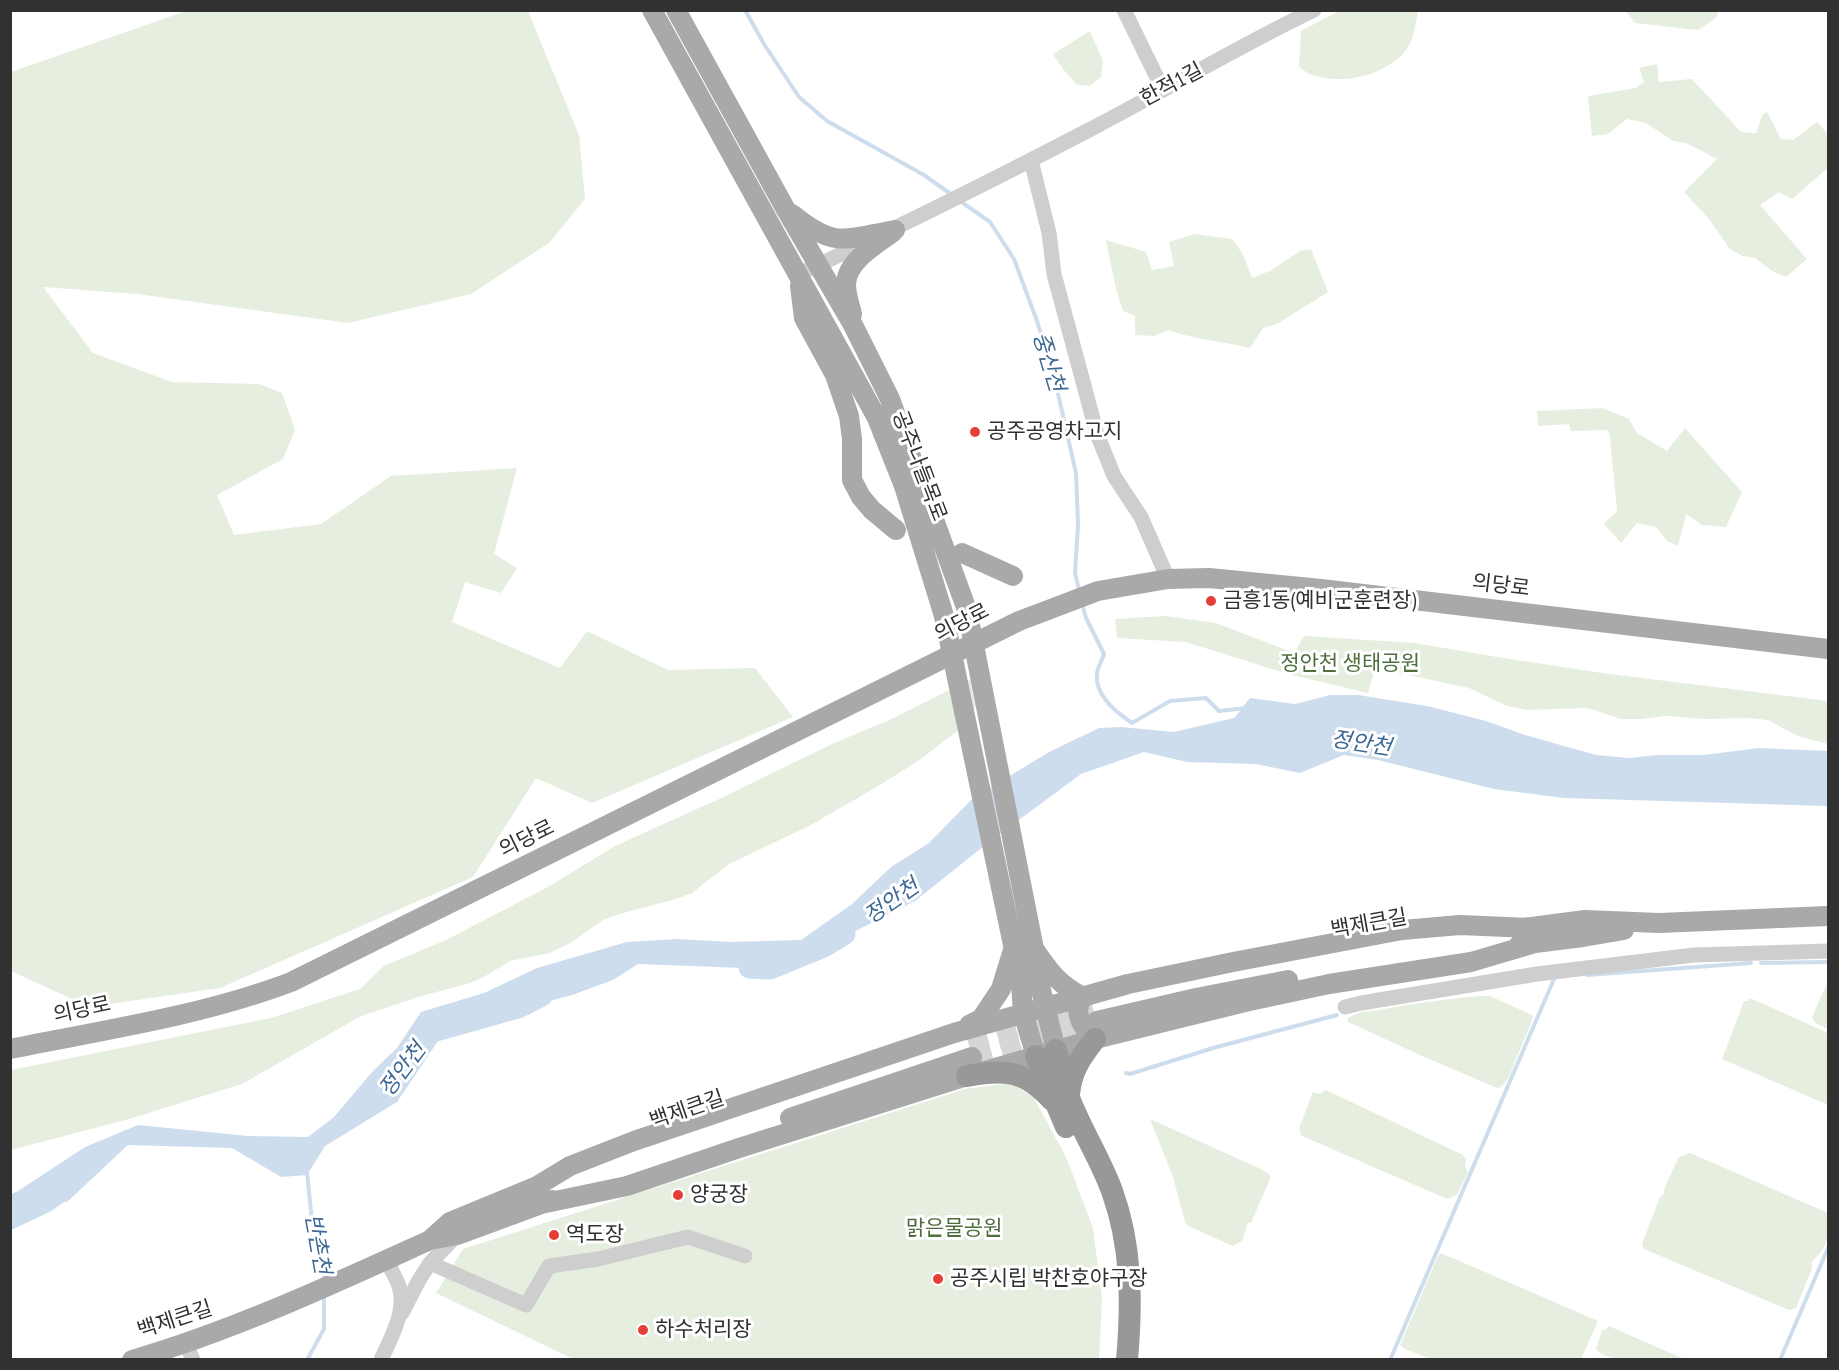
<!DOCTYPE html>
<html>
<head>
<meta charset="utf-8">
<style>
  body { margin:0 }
  #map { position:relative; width:1839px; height:1370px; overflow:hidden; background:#fff; font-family:"PT Sans Narrow",sans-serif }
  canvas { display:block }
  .frame { position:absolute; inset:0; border:12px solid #313131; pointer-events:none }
</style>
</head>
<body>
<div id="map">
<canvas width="1839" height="1370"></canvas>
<div class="frame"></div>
</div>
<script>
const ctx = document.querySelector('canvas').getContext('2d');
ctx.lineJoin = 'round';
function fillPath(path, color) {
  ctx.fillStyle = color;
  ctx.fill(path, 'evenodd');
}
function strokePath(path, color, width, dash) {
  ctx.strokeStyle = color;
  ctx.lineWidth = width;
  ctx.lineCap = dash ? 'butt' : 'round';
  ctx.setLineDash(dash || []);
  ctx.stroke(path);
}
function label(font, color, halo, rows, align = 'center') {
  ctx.font = font + ' "PT Sans Narrow","Noto Sans KR",sans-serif';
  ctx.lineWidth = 6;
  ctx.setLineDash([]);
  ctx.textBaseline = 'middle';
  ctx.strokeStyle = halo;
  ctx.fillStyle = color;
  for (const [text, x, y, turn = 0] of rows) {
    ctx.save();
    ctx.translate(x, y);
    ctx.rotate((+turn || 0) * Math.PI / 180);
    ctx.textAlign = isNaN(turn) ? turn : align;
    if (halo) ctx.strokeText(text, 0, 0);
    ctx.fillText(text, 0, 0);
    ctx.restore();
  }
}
const green = new Path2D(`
  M189,10L528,11L579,135L585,199L549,243L471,294L348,323L137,294L43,287L93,353L172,382L259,384L282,393L295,430L283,459L217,495L234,535L321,524L391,476L517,468L494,554L517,568L501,593L465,582L452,622L560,668L587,631L668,670L755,668L793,717L592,803L536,778L473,877L220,988L89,1007L11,971V72Z
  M1339,11V10L1418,11C1415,25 1414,43 1403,54C1381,76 1344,84 1315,76C1309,75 1304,70 1299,67L1301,31Z
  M1626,11H1719L1716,18L1698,30L1635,23Z
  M1090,31L1103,61L1101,77L1090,86L1077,85L1063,69L1053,54Z
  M1657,64L1659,82L1692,79L1741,132L1756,133L1763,114L1767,112L1781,139L1793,140L1817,122L1828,134V168L1792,199L1779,192L1760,205L1807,259L1786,277L1772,271L1755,258L1743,256L1730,249L1709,219L1684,192L1717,159L1686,143L1673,141L1646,123L1627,119L1608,134L1592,136L1588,96L1636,88L1644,82L1639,68Z
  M1194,234L1232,239L1243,254L1252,278L1270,271L1300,251L1311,249L1328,292L1277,324L1263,328L1250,348C1223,341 1195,340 1168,330L1154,336L1135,335V316L1123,311L1116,289L1106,240L1146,252L1152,270L1174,266L1169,242Z
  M1603,408L1629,419L1637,433L1667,451L1685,428L1742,492L1726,527L1702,525L1686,514L1678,546L1667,541L1656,527L1637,523L1621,543L1604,524L1617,511L1610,438L1608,430L1571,431L1569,424L1538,426L1537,411Z
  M1165,616L1216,623L1294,653L1304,636L1415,643L1497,657L1602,673L1828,701V744L1798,736L1768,720L1749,718L1706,719L1665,716L1641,719H1621L1588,708L1528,710L1507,706L1469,688L1375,668L1368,693L1288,674L1186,642L1117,638L1115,619Z
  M973,678L976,705L972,715L957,731L921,759L880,785L809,826L729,864L692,893L676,899L616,915L603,920L569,944L549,953L510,961L482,978L467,984L421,996L361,1016L242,1084L129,1119L11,1150V1070L271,1018L360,989L384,966L446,940L548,887L615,846L719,799L832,744L887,721Z
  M1828,981V1029L1815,1023L1812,1017Z
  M1490,996L1532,1015L1533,1018L1508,1079L1501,1087L1497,1088L1420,1055L1348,1022V1018C1358,1011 1372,1011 1384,1009C1419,1003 1455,997 1490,996Z
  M1750,998L1828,1033V1105L1722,1059L1744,1001H1748Z
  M1011,1083L1034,1098L1066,1157L1093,1228L1102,1299L1099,1359H573L436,1293L463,1249L965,1089Z
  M1326,1090L1463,1155L1466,1159L1465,1167L1468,1172L1457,1195L1447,1199L1302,1136L1299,1128L1313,1092L1320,1094Z
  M1150,1119L1261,1169L1269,1174L1270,1179L1251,1223H1248L1242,1241L1233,1246L1188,1226L1185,1222L1173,1177Z
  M1690,1153L1828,1213C1829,1235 1829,1247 1812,1261V1269L1796,1308L1789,1310L1644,1249L1642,1244L1660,1197L1664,1194V1189L1679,1157Z
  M1441,1253L1598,1321L1581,1359H1430L1403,1348L1400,1345L1438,1256Z
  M1609,1326L1684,1359C1664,1360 1608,1366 1596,1349L1602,1330H1605Z`);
const water = new Path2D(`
  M1330,695H1358L1427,706L1486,721L1525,735L1596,755L1629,758L1657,755H1704L1759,748L1828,751V806L1564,798L1494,789L1378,760L1344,755L1300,773L1256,764L1187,762L1144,752L1081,774L989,842L915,901L824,947L770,969L638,964L613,980L572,995L446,1029L397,1102L325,1146L307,1175L281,1177L232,1148L128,1145L67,1202H46L11,1219V1194L18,1191L85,1147L138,1125L248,1136L308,1137L334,1117L372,1072L397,1048L421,1012L484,993L537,968L627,942L678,939L730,942L801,940L852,904L891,867L929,843L972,799L1049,752L1099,728L1121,727L1174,732L1234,718L1250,698L1295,704Z`);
const stream = new Path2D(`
  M745,10L764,44L799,97L827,121L924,175L952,195
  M960,201L990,222L1014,259L1037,321L1056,385L1076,473L1078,525L1075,573L1079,590
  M1082,603L1086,618L1104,654C1102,660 1098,667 1097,673C1094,695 1116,712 1132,723L1170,701L1206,698L1219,711L1246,708
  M1761,963L1828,962
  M1587,975L1751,963
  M1126,1073L1130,1074L1213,1048L1337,1015
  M307,1172L314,1241L324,1265V1282
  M307,1360L324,1329V1295
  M1390,1360L1554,979
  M1780,1360L1828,1248`);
const river = new Path2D(`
  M749,968L770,969L824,947L845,934
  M433,1032L518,1008L542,996
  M10,1219L46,1202L70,1185`);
const majorTunnel = new Path2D(`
  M968,1042L1092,1005
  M972,1057L1097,1021`);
const minor = new Path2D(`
  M1124,10L1163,90
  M1031,160L1049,233L1054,274L1097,434L1114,476L1141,517L1168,579
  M799,274C897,228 993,180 1089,130C1164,91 1237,47 1314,10
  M1345,1007L1361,1003L1537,974L1694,955L1828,951
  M430,1263L526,1305L549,1266L598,1259L688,1237L745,1256
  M402,1313L419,1280L430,1263L457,1235
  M186,1344L193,1360
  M381,1360C391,1337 407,1311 399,1286C396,1277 390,1268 386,1260`);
const major = new Path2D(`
  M652,10L877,418L904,486L944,616
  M676,10L785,208L853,325L890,399L967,610
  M792,214C835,249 844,239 895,230
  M800,286L804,318L835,375L849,416L852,439V480L861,497L872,510L896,530
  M852,314C850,305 846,294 846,285C846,261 876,245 893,232
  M962,553L1013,576
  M1517,929L1585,920L1659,923L1828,916
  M1519,945L1583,937L1624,930
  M1034,949C1049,971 1059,985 1083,997C1072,1012 1082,1028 1095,1039
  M1038,978L1056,1050
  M1021,983L1023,1013L1036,1056
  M1097,1021L1196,998L1288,980
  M969,1025L981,1019L1001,989L1013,950
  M10,1049C104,1030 201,1016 291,982L1019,621L1098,591L1168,579L1209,578L1321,589L1828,649
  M790,1118L972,1057
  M532,1189L570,1166L634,1141L954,1033L1128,984L1233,962L1402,930L1460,925L1530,928
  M541,1204L627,1186L739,1148L967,1076L1095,1039L1245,1002L1329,984L1471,962L1532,944
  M430,1240L450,1222L542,1184
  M132,1360C235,1330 333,1284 430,1240L457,1235L552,1200`);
const highway = new Path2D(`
  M1056,1050C1060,1065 1063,1080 1068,1095C1080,1128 1100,1158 1112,1191C1132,1246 1132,1303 1127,1360
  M1036,1056L1066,1127
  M967,1076C1006,1069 1024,1070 1052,1100
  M1069,1094C1071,1071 1081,1057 1095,1039`);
const majorBridge = new Path2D(`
  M967,610L1034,949L1038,978
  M944,616L1021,983`);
const markers = [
  [975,432,6,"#e53e36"],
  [1211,601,6,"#e53e36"],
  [678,1195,6,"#e53e36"],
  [554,1235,6,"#e53e36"],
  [938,1279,6,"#e53e36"],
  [643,1330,6,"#e53e36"]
];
const streetNames = [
  ["한적1길",1172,85,-28],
  ["공주나들목로",919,466,69],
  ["의당로",1501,586,7],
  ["의당로",962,623,-27],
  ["의당로",527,839,-26],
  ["백제큰길",1369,924,-10],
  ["의당로",82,1010,-12],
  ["백제큰길",687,1110,-19],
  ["백제큰길",175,1320,-18]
];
const poiNames = [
  ["공주공영차고지",987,432],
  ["금흥1동(예비군훈련장)",1223,601],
  ["양궁장",690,1195],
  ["역도장",566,1235],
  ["공주시립 박찬호야구장",950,1279],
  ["하수처리장",655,1330]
];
const parkNames = [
  ["정안천 생태공원",1350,664],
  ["맑은물공원",954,1229]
];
const waterNames = [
  ["중산천",1048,362,73],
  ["정안천",1361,744,9],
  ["정안천",892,902,-35],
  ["정안천",403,1070,-53],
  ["반촌천",317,1244,80]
];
fillPath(green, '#e6eee0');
fillPath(water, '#cddded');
strokePath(stream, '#cddded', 4);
strokePath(river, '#cddded', 21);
strokePath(majorTunnel, '#d6d6d6', 20, [20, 10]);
strokePath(minor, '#cecece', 15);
strokePath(major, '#a9a9a9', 20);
strokePath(highway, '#989898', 22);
strokePath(majorBridge, '#a9a9a9', 20);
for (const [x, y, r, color] of markers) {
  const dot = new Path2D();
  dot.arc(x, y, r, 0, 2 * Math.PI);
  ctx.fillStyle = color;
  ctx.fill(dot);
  strokePath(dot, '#fff', 2);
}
label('21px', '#313131', '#fff', streetNames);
label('21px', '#313131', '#fff', poiNames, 'left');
label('21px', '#4f6e3e', '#fff', parkNames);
label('italic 22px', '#3e6994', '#fff', waterNames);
</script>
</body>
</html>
